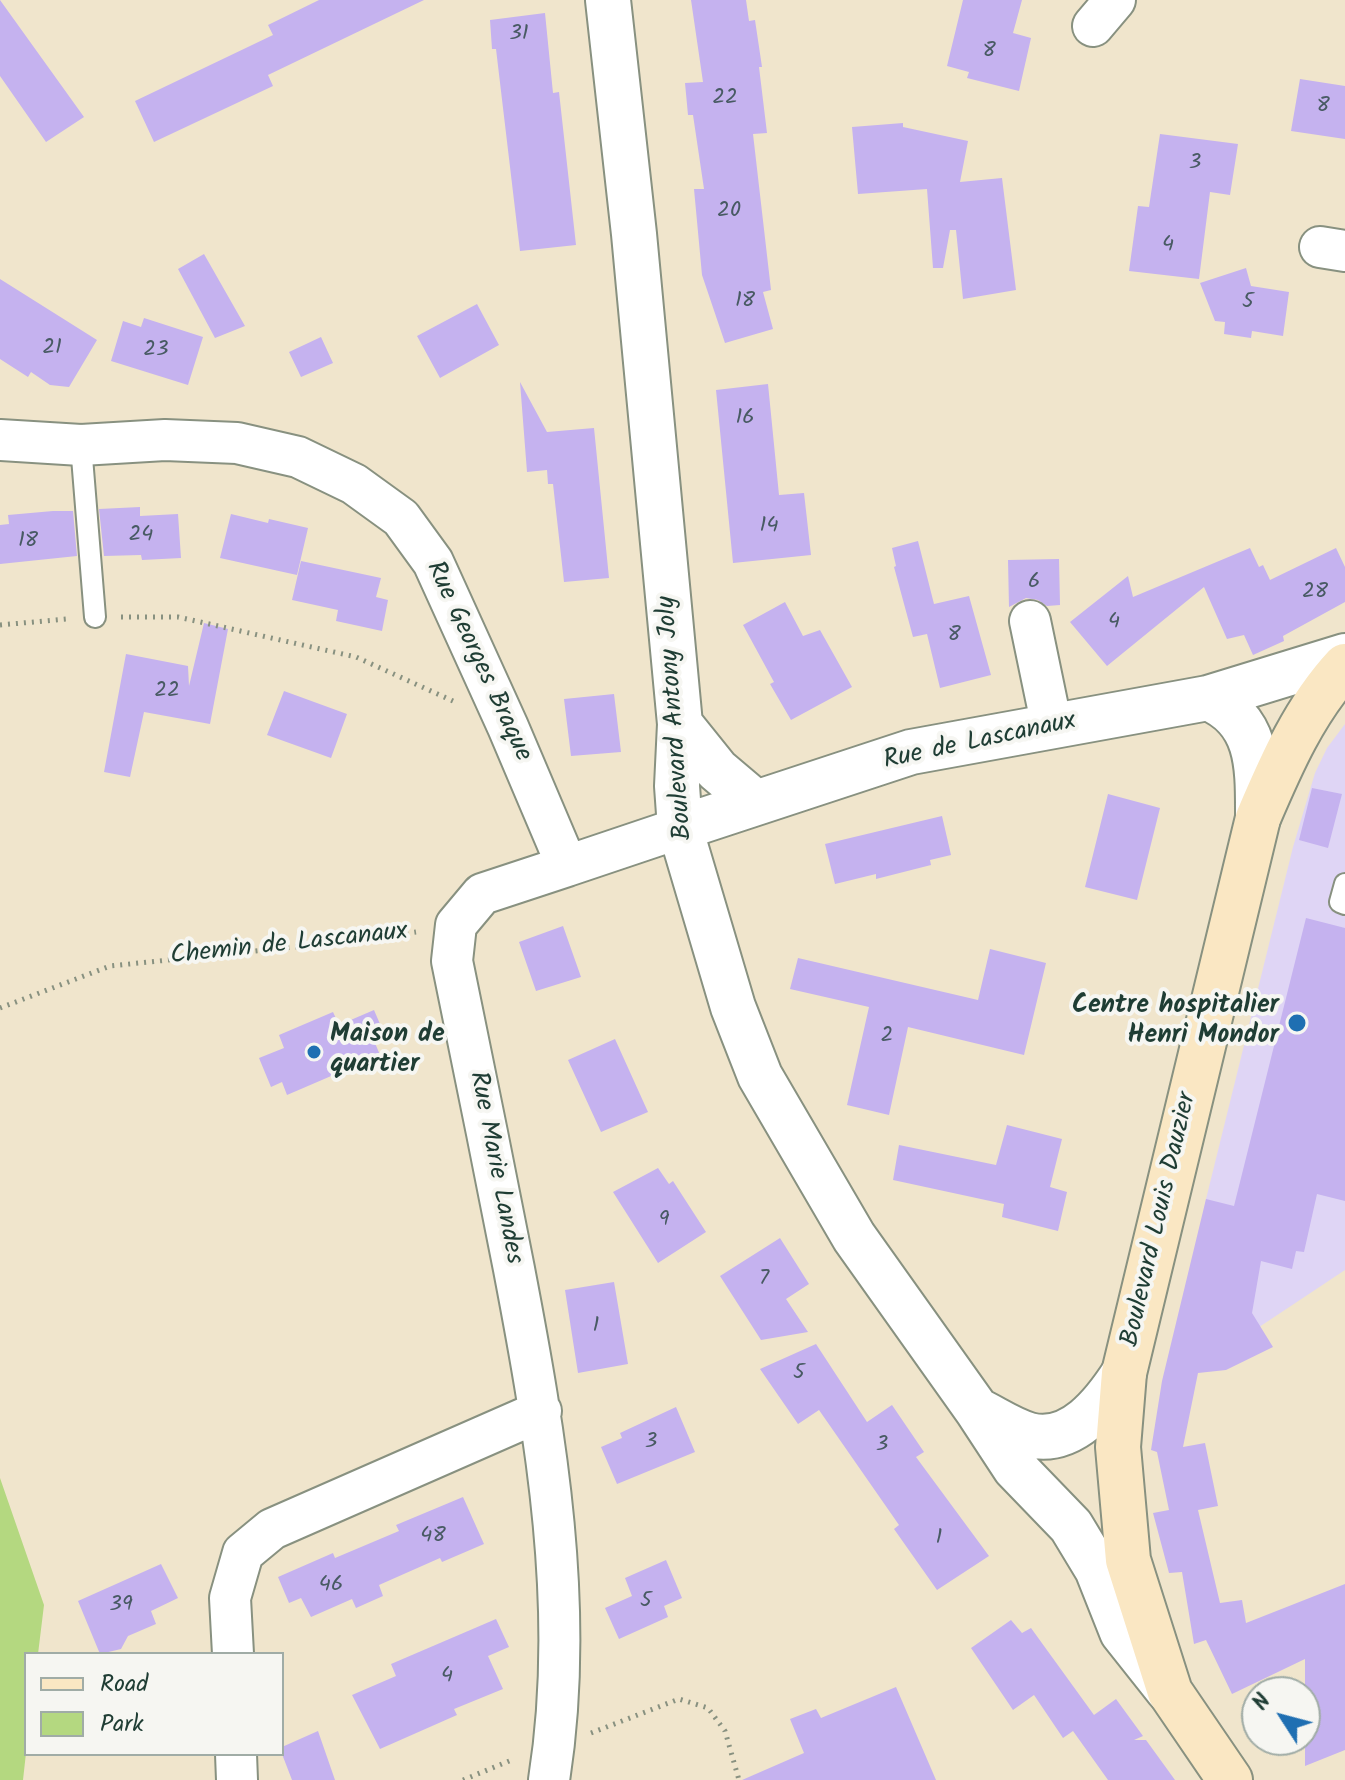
<!DOCTYPE html>
<html>
<head>
<meta charset="utf-8">
<style>
  body { margin:0 }
  #map { position:relative; width:1345px; height:1780px; overflow:hidden; background:#f0e5cc; font-family:Kalam,sans-serif }
  canvas { display:block }
  .legend { position:absolute; left:24px; top:1652px; width:260px; height:104px; box-sizing:border-box; background:#f6f6f2; border:2px solid #a0aca6; margin:0; padding:10px 14px; list-style:none; font-size:24px; color:#1f3d34 }
  .legend li { display:flex; align-items:center; gap:16px; height:40px }
  .legend b { width:40px; border:2px solid #a0aca6 }
  .north { position:absolute; left:1241px; top:1676px; width:80px; height:80px; box-sizing:border-box; background:#f6f6f2; border:2px solid #a0aca6; border-radius:50%; rotate:306deg; font-size:22px; font-weight:700; line-height:32px; text-align:center; color:#1f3d34 }
  .north::after { content:''; display:block; margin:auto; width:28px; height:36px; background:#1f6fb2; clip-path:polygon(50% 0,100% 100%,50% 72%,0 100%) }
</style>
</head>
<body>
<div id="map">
<canvas width="1345" height="1780"></canvas>
<ul class="legend">
<li><b style="height:10px;background:#fae7c3"></b>Road</li>
<li><b style="height:22px;background:#b4d880"></b>Park</li>
</ul>
<div class="north">N</div>
</div>
<script>
const ctx = document.querySelector('canvas').getContext('2d');
ctx.lineJoin = 'round';
function fillPath(path, color) {
  ctx.fillStyle = color;
  ctx.fill(path, 'evenodd');
}
function strokePath(path, color, width, dash) {
  ctx.strokeStyle = color;
  ctx.lineWidth = width;
  ctx.lineCap = dash ? 'butt' : 'round';
  ctx.setLineDash(dash || []);
  ctx.stroke(path);
}
function label(font, color, halo, rows, align = 'center') {
  ctx.font = font + ' Kalam,sans-serif';
  ctx.lineWidth = 8;
  ctx.setLineDash([]);
  ctx.textBaseline = 'middle';
  ctx.strokeStyle = halo;
  ctx.fillStyle = color;
  for (const [text, x, y, turn = 0] of rows) {
    ctx.save();
    ctx.translate(x, y);
    ctx.rotate((+turn || 0) * Math.PI / 180);
    ctx.textAlign = isNaN(turn) ? turn : align;
    if (halo) ctx.strokeText(text, 0, 0);
    ctx.fillText(text, 0, 0);
    ctx.restore();
  }
}
const built = new Path2D(`
  M1345,724V1270L1208,1361L1202,1221L1206,1199L1293,847L1315,773L1327,748Z`);
const green = new Path2D(`
  M0,1478L44,1605L38,1654H26V1753L23,1780H0Z`);
const building = new Path2D(`
  M0,0L84,117L46,142L0,76Z
  M319,0H424L268,75L273,86L154,142L135,101L273,35L268,25Z
  M691,0H746L749,21L755,20L762,67H759L767,133L753,134L771,290L763,292L773,329L725,343L702,275L694,189H704L693,115H688L685,83L703,82Z
  M963,0H1022L1013,33L1031,38L1019,91L967,78L969,72L947,66Z
  M545,13L553,93L559,92L576,245L520,251L496,49H492L490,20Z
  M1300,79L1345,86V139L1291,131Z
  M903,123V127L968,141L960,182L1002,178L1016,290L963,299L956,230H950L943,268H933L927,189L858,194L852,127Z
  M1160,134L1238,144L1230,195L1210,192L1199,279L1129,271L1138,206L1149,207Z
  M204,254L245,326L215,338L178,269Z
  M1246,268L1251,286L1289,292L1283,336L1252,331L1251,338L1224,334L1225,322L1215,321L1200,283Z
  M0,279L97,340L69,387L50,385L31,372L28,377L0,359Z
  M477,304L499,345L440,378L417,336Z
  M144,318L203,337L188,385L111,361L123,321L141,327Z
  M321,337L333,363L301,377L289,352Z
  M520,382L547,432L594,428L609,578L564,582L553,484H548L547,470L527,472Z
  M768,384L779,495L804,493L811,555L733,563L716,390Z
  M140,507V516L178,514L181,558L142,560L141,555L104,556L99,509Z
  M53,511H73L77,556L0,564V525L9,524L8,515Z
  M231,514L268,523L269,519L308,528L297,575L220,558Z
  M918,541L934,604L969,596L991,675L940,688L927,634L913,637L894,567L896,566L892,548Z
  M1250,548L1259,567L1263,565L1270,580L1336,548L1345,567V602L1283,636L1284,641L1253,655L1244,635L1227,639L1204,587L1107,666L1070,622L1128,576L1133,597Z
  M1059,559L1060,605L1047,606L1038,600L1026,598L1009,607L1008,560Z
  M301,561L381,578L376,597L388,600L382,631L336,621L338,610L292,600Z
  M785,602L803,636L820,630L852,687L791,720L770,684L774,682L743,625Z
  M204,623L228,629L210,724L144,712L130,777L104,772L126,654L188,666L189,686Z
  M284,691L347,714L331,758L267,735Z
  M614,694L621,752L571,756L564,699Z
  M1312,788L1342,794L1328,848L1299,840Z
  M1108,794L1160,808L1137,900L1085,887Z
  M942,816L951,855L930,860L931,865L876,879V874L835,884L825,844Z
  M1306,918L1345,928V1201L1317,1194L1304,1252L1296,1251L1292,1269L1261,1261L1252,1313L1273,1347L1226,1370L1198,1373L1183,1447L1205,1443L1218,1506L1198,1510L1220,1603L1242,1600L1246,1623L1345,1584V1750L1305,1766V1659L1232,1694L1206,1640L1194,1644L1182,1572L1169,1573L1153,1513L1169,1510L1157,1452L1151,1450L1162,1381L1206,1199L1234,1206Z
  M563,926L581,977L536,991L519,942Z
  M990,949L1046,963L1024,1055L908,1027L889,1115L847,1105L869,1007L790,989L798,958L978,1000Z
  M374,1010L386,1038L375,1043L380,1055L287,1095L282,1082L271,1087L259,1058L284,1048L279,1035L333,1012L339,1025Z
  M615,1039L648,1112L601,1132L568,1060Z
  M1007,1125L1062,1139L1050,1187L1067,1192L1058,1231L1002,1217L1004,1204L893,1180L899,1145L996,1165Z
  M658,1168L669,1184L673,1181L706,1232L658,1263L613,1192Z
  M780,1238L809,1284L786,1299L808,1332L761,1340L720,1276Z
  M614,1282L628,1364L578,1373L565,1290Z
  M816,1344L867,1422L892,1405L924,1452L916,1457L989,1556L937,1590L894,1529L899,1525L819,1410L798,1424L760,1369Z
  M676,1407L695,1452L617,1484L601,1447L622,1438L620,1433Z
  M463,1497L484,1544L442,1562L440,1558L379,1585L383,1596L356,1608L352,1599L311,1617L301,1598L289,1603L278,1577L333,1553L335,1558L399,1531L396,1525Z
  M666,1560L682,1598L664,1606L668,1617L619,1639L605,1608L632,1596L625,1578Z
  M161,1564L178,1598L151,1611L156,1624L128,1636L121,1649L100,1654L78,1601Z
  M496,1619L509,1647L488,1656L503,1689L454,1709L457,1715L380,1749L352,1695L396,1676L391,1664Z
  M1011,1620L1022,1633L1031,1628L1094,1715L1116,1699L1143,1736L1134,1740H1146L1175,1780H1108L1073,1731L1063,1738L1034,1695L1013,1710L971,1648Z
  M896,1687L936,1780H742L804,1753L790,1719L816,1709L821,1718Z
  M318,1731L335,1780H292L282,1754V1747Z`);
const path = new Path2D(`
  M121,617H178L356,657L453,701
  M0,625L67,619
  M0,1008L110,966L363,940L416,932
  M591,1733L679,1699L708,1708L725,1731L739,1780
  M463,1780L514,1759`);
const service = new Path2D(`
  M81,445L95,617
  M1345,884L1340,902L1345,904`);
const minor = new Path2D(`
  M1093,26L1115,0
  M1320,247L1345,251
  M0,440L81,445L165,440L237,443L298,457L354,484L401,518L433,562L508,727L567,866L680,828
  M1030,621L1052,727
  M233,1654L230,1598L243,1553L272,1529L541,1411
  M236,1754L237,1780
  M549,1780C576,1611 546,1436 514,1269C494,1166 473,1064 452,961L456,925L482,894L567,866`);
const tertiary = new Path2D(`
  M608,0L634,234L680,724L677,786L680,828L733,1007L760,1076L854,1237L977,1410L1015,1468L1071,1526L1097,1569L1122,1632L1168,1690
  M1208,698L1345,656
  M680,724L717,770L756,803
  M680,828L911,752L1208,698C1260,720 1258,768 1258,818
  M977,1410C994,1418 1011,1430 1029,1435C1072,1446 1104,1404 1124,1373`);
const secondary = new Path2D(`
  M1230,1780L1170,1692L1128,1560L1118,1447L1124,1373L1258,818C1281,764 1305,709 1345,666`);
const markers = [
  [1297,1023,10,"#1f6fb2"],
  [314,1052,8,"#1f6fb2"]
];
const numberNames = [
  ["31",519,35],
  ["8",989,52],
  ["22",725,99],
  ["8",1323,107],
  ["3",1195,164],
  ["20",729,212],
  ["4",1168,246],
  ["18",745,302],
  ["5",1248,303],
  ["21",52,349],
  ["23",156,351],
  ["16",745,419],
  ["14",769,527],
  ["24",141,536],
  ["18",28,542],
  ["6",1034,583],
  ["28",1315,593],
  ["4",1114,623],
  ["8",954,636],
  ["22",167,692],
  ["2",887,1037],
  ["9",664,1221],
  ["7",764,1280],
  ["1",596,1327],
  ["5",799,1374],
  ["3",651,1443],
  ["3",882,1446],
  ["48",433,1537],
  ["1",939,1539],
  ["46",331,1586],
  ["5",646,1602],
  ["39",121,1606],
  ["4",447,1677]
];
const streetNames = [
  ["Rue Georges Braque",477,662,65],
  ["Boulevard Antony Joly",677,718,-94],
  ["Rue de Lascanaux",980,743,-12],
  ["Chemin de Lascanaux",289,946,-6],
  ["Rue Marie Landes",494,1168,79],
  ["Boulevard Louis Dauzier",1161,1220,-77]
];
const poiNames = [
  ["Centre hospitalier",1279,1008],
  ["Henri Mondor",1279,1038],
  ["Maison de",330,1037,"left"],
  ["quartier",330,1067,"left"]
];
fillPath(built, '#dfd5f5');
fillPath(green, '#b4d880');
fillPath(building, '#c5b2ef');
strokePath(service, '#889180', 24);
strokePath(minor, '#889180', 44);
strokePath(tertiary, '#889180', 48);
strokePath(secondary, '#889180', 48);
strokePath(path, '#889180', 5, [2, 6]);
strokePath(service, '#fff', 20);
strokePath(minor, '#fff', 40);
strokePath(tertiary, '#fff', 44);
strokePath(secondary, '#fae7c3', 44);
for (const [x, y, r, color] of markers) {
  const dot = new Path2D();
  dot.arc(x, y, r, 0, 2 * Math.PI);
  ctx.fillStyle = color;
  ctx.fill(dot);
  strokePath(dot, '#f6f6f2', 3);
}
label('22px', '#485a63', null, numberNames);
label('26px', '#1f3d34', '#f6f6f2', streetNames);
label('bold 26px', '#1f3d34', '#f6f6f2', poiNames, 'right');
</script>
</body>
</html>
